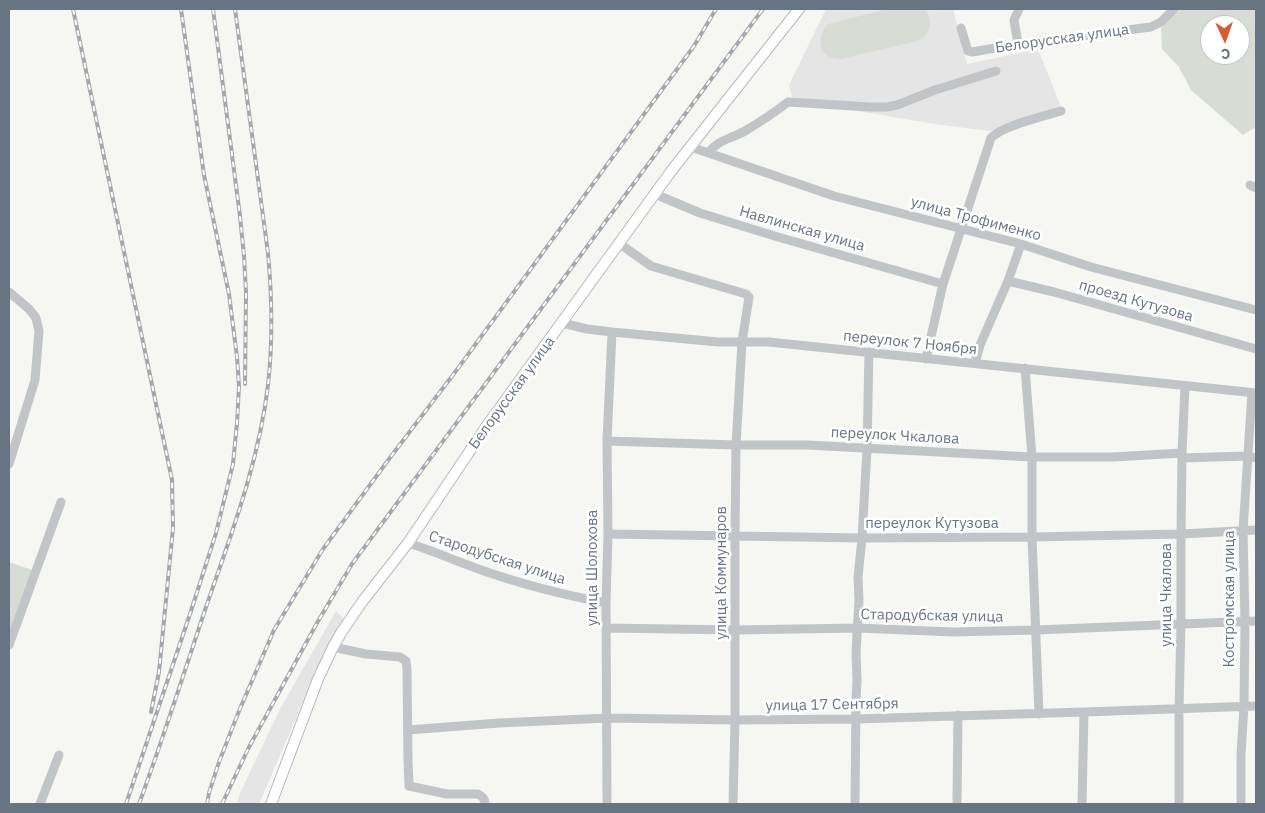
<!DOCTYPE html>
<html>
<head>
<meta charset="utf-8">
<style>
  body { margin:0 }
  #map { position:relative; width:1265px; height:813px; overflow:hidden; background:#f6f6f3; font-family:"IBM Plex Sans",sans-serif }
  canvas { display:block }
  .frame { position:absolute; inset:0; border:10px solid #677582; pointer-events:none }
  .north { position:absolute; left:1200px; top:15px; width:50px; height:50px; box-sizing:border-box; background:#fff; border:1px solid #c2c8cd; border-radius:50%; rotate:177deg; font-size:14px; font-weight:700; line-height:20px; text-align:center; color:#677582 }
  .north::after { content:''; display:block; margin:auto; width:18px; height:22px; background:#d65d33; clip-path:polygon(50% 0,100% 100%,50% 72%,0 100%) }
</style>
</head>
<body>
<div id="map">
<canvas width="1265" height="813"></canvas>
<div class="frame"></div>
<div class="north">С</div>
</div>
<script>
const ctx = document.querySelector('canvas').getContext('2d');
ctx.lineJoin = 'round';
function fillPath(path, color) {
  ctx.fillStyle = color;
  ctx.fill(path, 'evenodd');
}
function strokePath(path, color, width, dash) {
  ctx.strokeStyle = color;
  ctx.lineWidth = width;
  ctx.lineCap = dash ? 'butt' : 'round';
  ctx.setLineDash(dash || []);
  ctx.stroke(path);
}
function label(font, color, halo, rows, align = 'center') {
  ctx.font = font + ' "IBM Plex Sans",sans-serif';
  ctx.lineWidth = 5;
  ctx.setLineDash([]);
  ctx.textBaseline = 'middle';
  ctx.strokeStyle = halo;
  ctx.fillStyle = color;
  for (const [text, x, y, turn = 0] of rows) {
    ctx.save();
    ctx.translate(x, y);
    ctx.rotate((+turn || 0) * Math.PI / 180);
    ctx.textAlign = isNaN(turn) ? turn : align;
    if (halo) ctx.strokeText(text, 0, 0);
    ctx.fillText(text, 0, 0);
    ctx.restore();
  }
}
const built = new Path2D(`
  M826,9H953L967,64L1038,49L1061,107L990,131L935,124L793,100L789,85Z
  M336,611L345,620L305,697L259,804H237L240,793L280,709Z`);
const green = new Path2D(`
  M888,9H925C934,21 931,35 917,41L841,59C819,59 815,39 828,24Z
  M1180,9H1256V127L1243,135L1191,90L1179,67L1162,49L1161,28ZM1210,25H1240V55H1210Z
  M9,562L32,570L9,637Z`);
const minor = new Path2D(`
  M961,28L968,51L972,52L1018,44L1151,27L1161,22L1174,9
  M1018,44L1014,20L1019,9
  M691,147L834,196L1021,244L1091,267L1256,310
  M708,153C719,139 731,139 745,131C760,122 774,113 788,102L870,107H887L897,105L935,90L996,71
  M1250,185L1256,188
  M655,194L700,213L778,237L943,284
  M620,244L651,266L746,294L749,297L742,342L736,445L735,537V720L733,804
  M1008,281L1054,292L1256,349
  M9,292L29,309L36,318L39,331L35,380L9,464
  M562,323L587,329L612,332L718,342H769L1256,393
  M926,359L943,284L991,138C1001,126 1044,116 1061,111
  M975,363L980,345L1008,281L1021,244
  M1025,368L1032,457V537L1039,714
  M607,441L736,445H807L1032,457H1113L1182,453
  M1182,458L1248,456L1256,458
  M608,534L862,538L1032,537L1181,534L1256,530
  M408,543C434,551 458,562 484,571C524,585 565,595 606,603
  M607,628L735,630L858,628L953,632L1036,630L1256,621
  M9,645L61,502
  M333,647L366,654L400,657L406,661L407,669L408,760L409,786L447,794H478C483,797 485,799 485,804
  M408,730L499,723L608,718L735,720L856,719L1084,712L1256,706
  M40,804L59,755
  M607,804L606,603L608,534L607,441L612,332
  M855,804L856,701L857,680L856,653L859,600L858,577L862,538L867,449L869,352
  M957,804L958,715
  M1082,804L1084,712
  M1179,804V709L1181,625V534L1182,453L1185,386
  M1241,804V754L1244,706L1245,622L1243,531L1252,393`);
const major = new Path2D(`
  M271,804L318,679L333,647L341,633L362,602L408,543L486,427L672,170L799,9`);
const rail = new Path2D(`
  M73,9L172,480L173,528L159,672L151,712
  M213,9L240,216L244,256L246,293L245,384
  M126,804L191,611L216,533L233,464L237,423L239,386L237,357L229,294L204,175L181,9
  M139,804C163,739 184,673 206,607C231,535 259,462 268,385C273,341 272,297 268,253L235,9
  M207,804L209,793L219,762L239,711L274,630L323,549L389,459L456,371L694,46L716,9
  M222,804L249,747L317,623L352,564L763,9`);
const streetNames = [
  ["Белорусская улица",1062,39,-8],
  ["улица Трофименко",976,219,15],
  ["Навлинская улица",802,229,16],
  ["проезд Кутузова",1136,301,16],
  ["переулок 7 Ноября",910,343,6],
  ["Белорусская улица",512,393,-54],
  ["переулок Чкалова",895,436,3],
  ["переулок Кутузова",932,524],
  ["Стародубская улица",497,558,18],
  ["улица Шолохова",593,568,-90],
  ["улица Коммунаров",722,573,-90],
  ["улица Чкалова",1167,595,-90],
  ["Костромская улица",1230,599,-90],
  ["Стародубская улица",932,616,1],
  ["улица 17 Сентября",832,705,-1]
];
fillPath(built, '#e4e5e4');
fillPath(green, '#d7ddd4');
strokePath(major, '#b5b8bc', 12);
strokePath(minor, '#c1c5c8', 9);
strokePath(major, '#fff', 10);
strokePath(rail, '#a3a8ad', 4);
strokePath(rail, '#fff', 2, [5.5]);
label('15px', '#677582', '#fff', streetNames);
</script>
</body>
</html>
